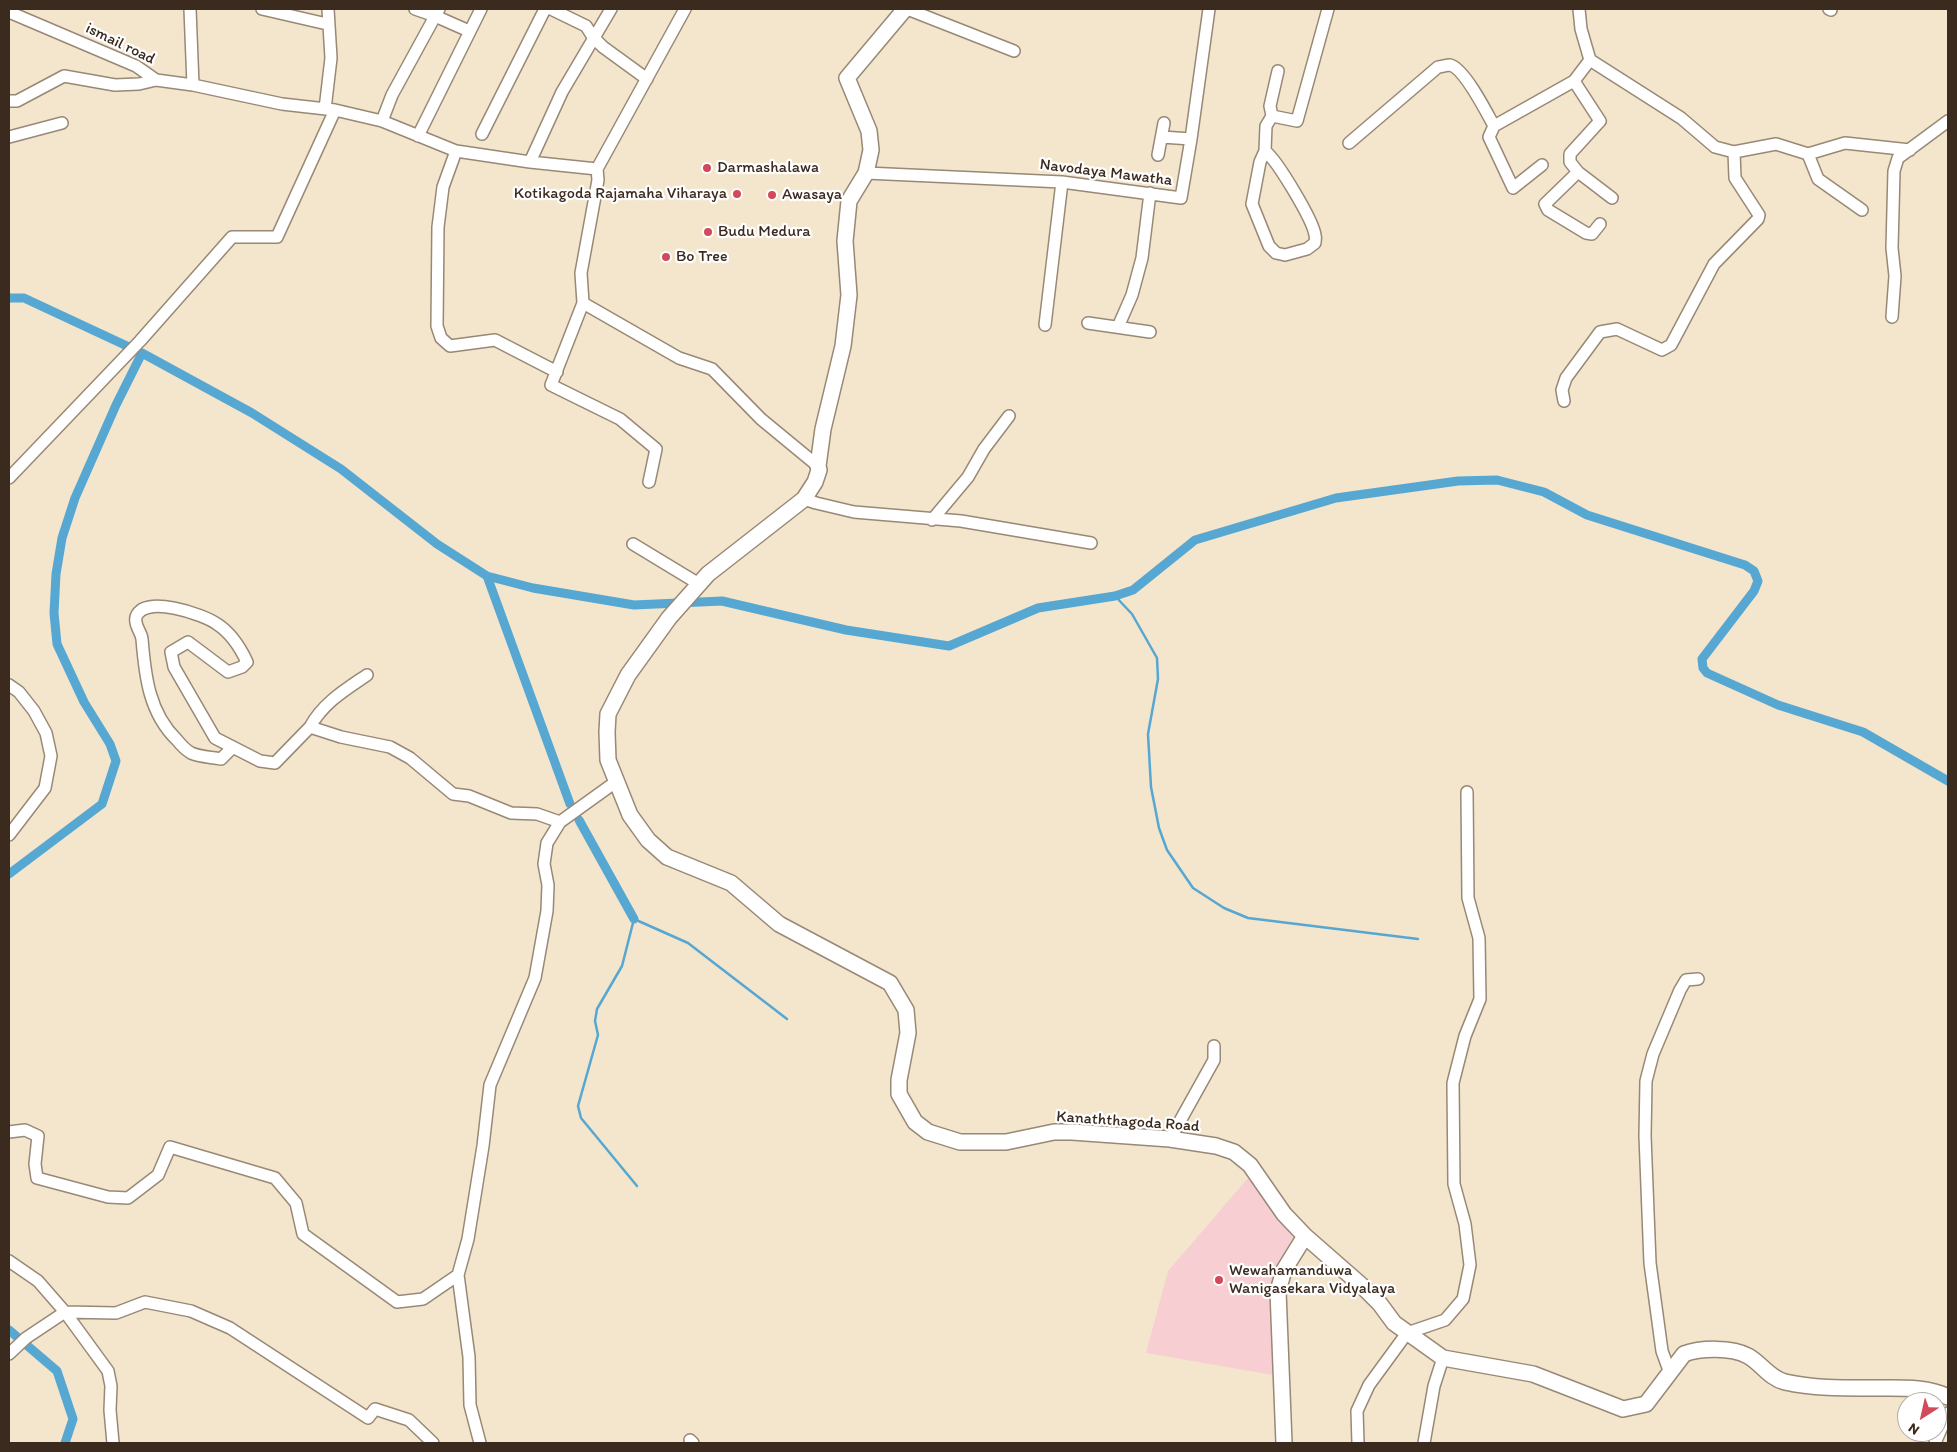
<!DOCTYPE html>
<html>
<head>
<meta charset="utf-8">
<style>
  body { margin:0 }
  #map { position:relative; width:1957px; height:1452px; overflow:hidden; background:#f4e5cd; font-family:Itim,sans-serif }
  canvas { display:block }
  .frame { position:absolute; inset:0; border:10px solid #3b2a1e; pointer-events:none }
  .north { position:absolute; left:1897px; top:1392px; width:50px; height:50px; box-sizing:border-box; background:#fff; border:1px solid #b1aaa5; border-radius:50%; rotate:215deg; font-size:14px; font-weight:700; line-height:20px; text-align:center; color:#3b2a1e }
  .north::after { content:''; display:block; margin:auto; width:18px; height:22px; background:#d1495b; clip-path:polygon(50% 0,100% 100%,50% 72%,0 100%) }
</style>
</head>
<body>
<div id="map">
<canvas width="1957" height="1452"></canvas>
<div class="frame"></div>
<div class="north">N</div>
</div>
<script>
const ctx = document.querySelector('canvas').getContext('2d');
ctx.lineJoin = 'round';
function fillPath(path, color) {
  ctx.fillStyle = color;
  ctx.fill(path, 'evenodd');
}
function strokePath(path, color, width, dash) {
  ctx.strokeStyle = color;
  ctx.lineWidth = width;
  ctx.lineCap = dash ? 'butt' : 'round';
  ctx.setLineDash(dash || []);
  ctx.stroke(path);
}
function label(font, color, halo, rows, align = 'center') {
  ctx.font = font + ' Itim,sans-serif';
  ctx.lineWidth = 4.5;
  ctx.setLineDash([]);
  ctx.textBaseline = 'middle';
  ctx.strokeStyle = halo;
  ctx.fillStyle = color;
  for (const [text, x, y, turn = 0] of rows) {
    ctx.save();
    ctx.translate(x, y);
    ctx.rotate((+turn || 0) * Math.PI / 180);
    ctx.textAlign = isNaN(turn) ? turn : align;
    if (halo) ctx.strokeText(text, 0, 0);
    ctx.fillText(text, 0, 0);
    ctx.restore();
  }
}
const built = new Path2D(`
  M1248,1178L1293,1237L1269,1289L1273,1375L1146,1353L1168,1271Z`);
const stream = new Path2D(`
  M1115,596L1132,614L1157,658L1158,679L1148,734L1151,787L1159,828L1167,850L1193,888L1224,908L1248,918L1418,939
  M637,1186L581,1118L578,1106L598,1035L595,1021L597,1009L622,966L634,919L688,943L787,1019`);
const canal = new Path2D(`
  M9,298H24L142,353L252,413L341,469L437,544L487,576L533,588L634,605L722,601L846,630L949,646L1038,608L1115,596L1133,590L1195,540L1336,498L1458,481L1497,480L1544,492L1587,515L1745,565L1754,571L1758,581L1754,591L1702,659L1703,668L1707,673L1778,705L1863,732L1948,781
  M487,576L570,804
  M579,820L634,919
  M9,874L102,804L116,761L110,744L84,702L57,644L54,613L56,574L62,538L75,498L116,405L142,353
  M9,1330L57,1371L73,1419L65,1443`);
const street = new Path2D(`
  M190,9L193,85L282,104L335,110L382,121L456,151L530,162L597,169L685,9
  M262,9L327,24
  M415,9L435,16L469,31
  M551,9L586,26L593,37L603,47L647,79
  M907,9L1014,51
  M1579,9L1581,29L1590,60L1574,81L1600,121L1570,154V162L1578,172L1612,198
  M1829,9L1831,10
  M9,12L136,66L156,80L193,85
  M1590,60L1681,118L1715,147L1734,152L1776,144L1808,154L1845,143L1910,150
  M9,101H17L64,76L115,85L139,84L156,80
  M325,109L331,58L328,9
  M1272,116L1270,106L1278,71
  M382,121L392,95L439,9
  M482,134L545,9
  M418,136L481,9
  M9,137L62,123
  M1162,137L1191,139
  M1349,143L1438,67C1441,67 1446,65 1450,65C1464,68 1487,113 1494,126
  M456,151L443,187L438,227L437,326L441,338L450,346L495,340L557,372
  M1265,151C1277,160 1313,220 1315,235C1316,238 1315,240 1315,243L1307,249L1285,255L1276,253L1269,246L1252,204L1260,162L1265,151L1266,126L1272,116L1297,121L1328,9
  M1808,154L1818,179L1862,210
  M1158,155L1164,123
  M530,162L562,92L611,9
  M1542,165L1513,188L1489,137L1494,126L1574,81
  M597,169L598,180L581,273L583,303L679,358L712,369L761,419L818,466
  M1578,172L1545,204L1548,210L1586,233L1592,234L1600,224
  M866,173L1062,182L1181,198L1191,139L1209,9
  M583,303L551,385L620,419L656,449L649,482
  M1892,317L1895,276L1892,248L1894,171L1898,158L1948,121
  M1088,323L1150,332
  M1045,325L1062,182
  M1118,327L1132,295L1142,258L1150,193
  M1564,401L1562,390L1566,378L1600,332L1617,329L1662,350L1671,345L1714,264L1758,219L1759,215L1735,178L1734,152
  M9,478L140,341L232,237H277L335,110
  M804,499L816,503L854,512L961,521L1091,543
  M932,520L968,477L984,449L1009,416
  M633,544L699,584
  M9,685L19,692L34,711L46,733L51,756L45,788L9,835
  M310,727C323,703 345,690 367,675
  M233,747L221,759C211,757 200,757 191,753C186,750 181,745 177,740C149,713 145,676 142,639C141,631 134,626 136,617C144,594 203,614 217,624C231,633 240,647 247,662L242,667L228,672L188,642L171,652L174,667L215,738L260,761L275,763L310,727L341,737L390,747L410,758L453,794L469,796L511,813L537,814L560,822
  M9,1132L25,1130L38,1136L35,1164L37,1178L108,1197L128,1198L158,1175L170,1147L275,1178L296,1203L303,1234L397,1302L423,1299L458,1275
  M1170,1139L1214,1060V1046
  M9,1261L38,1281L65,1312L108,1371L111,1386L110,1410L113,1443
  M9,1354L26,1338L65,1312L116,1313L145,1302L191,1311L230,1328L368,1418L375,1409L409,1420L433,1443
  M1670,1373L1662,1351L1650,1263L1645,1136L1646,1081L1653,1054L1680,990L1686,980L1698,979
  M690,1440L693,1443
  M480,1443L470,1405L469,1357L458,1275L468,1239L483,1146L490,1085L535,978L547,911L548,885L544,864L547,843L560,822L617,781
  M1358,1443L1357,1411L1369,1385L1407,1333L1445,1320L1463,1299L1470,1265L1465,1224L1454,1184L1453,1083L1465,1036L1480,999L1479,938L1468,898L1467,792
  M1424,1443L1434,1386L1443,1358
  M1935,1443L1948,1413`);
const secondary = new Path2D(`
  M905,9L847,78L869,131L871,150L866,173L849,201L845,241L849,295L843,346L823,429L818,466L819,470L815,482L804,499L708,574L669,618L628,675L608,714L607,732L608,760L630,815L648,840L667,857L731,883L779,924L890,983L906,1010L908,1033L899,1080V1094L915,1122L928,1132L960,1142H1006L1054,1132H1072L1170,1139L1216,1146L1234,1152L1250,1165L1284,1214L1305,1236L1361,1285L1380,1304L1394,1323L1443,1358L1533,1374L1623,1409L1646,1404L1684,1354C1700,1348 1732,1347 1748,1356C1761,1363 1769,1378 1785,1382C1816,1389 1849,1388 1881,1388C1903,1388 1928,1387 1948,1397
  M1284,1443L1278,1291L1284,1270L1305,1236`);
const markers = [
  [707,168,5,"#d1495b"],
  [737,194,5,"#d1495b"],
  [772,195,5,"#d1495b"],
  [708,232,5,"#d1495b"],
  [666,257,5,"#d1495b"],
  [1219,1280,5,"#d1495b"]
];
const streetNames = [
  ["ismail road",120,44,26],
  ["Navodaya Mawatha",1106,173,7],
  ["Kanaththagoda Road",1128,1122,4]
];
const poiNames = [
  ["Darmashalawa",717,168],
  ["Kotikagoda Rajamaha Viharaya",727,194,"right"],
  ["Awasaya",782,195],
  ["Budu Medura",718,232],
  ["Bo Tree",676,257],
  ["Wewahamanduwa",1229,1271],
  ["Wanigasekara Vidyalaya",1229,1289]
];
fillPath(built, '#f7cfd3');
strokePath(stream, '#56a7d1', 2.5);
strokePath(canal, '#56a7d1', 9);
strokePath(street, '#988876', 14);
strokePath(secondary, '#988876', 18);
strokePath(street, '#fff', 11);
strokePath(secondary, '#fff', 15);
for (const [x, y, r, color] of markers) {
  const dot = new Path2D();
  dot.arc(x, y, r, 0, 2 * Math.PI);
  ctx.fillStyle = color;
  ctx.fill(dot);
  strokePath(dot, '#fff', 2);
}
label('16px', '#3b2a1e', '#fff', streetNames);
label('16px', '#3b2a1e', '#fff', poiNames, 'left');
</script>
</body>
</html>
